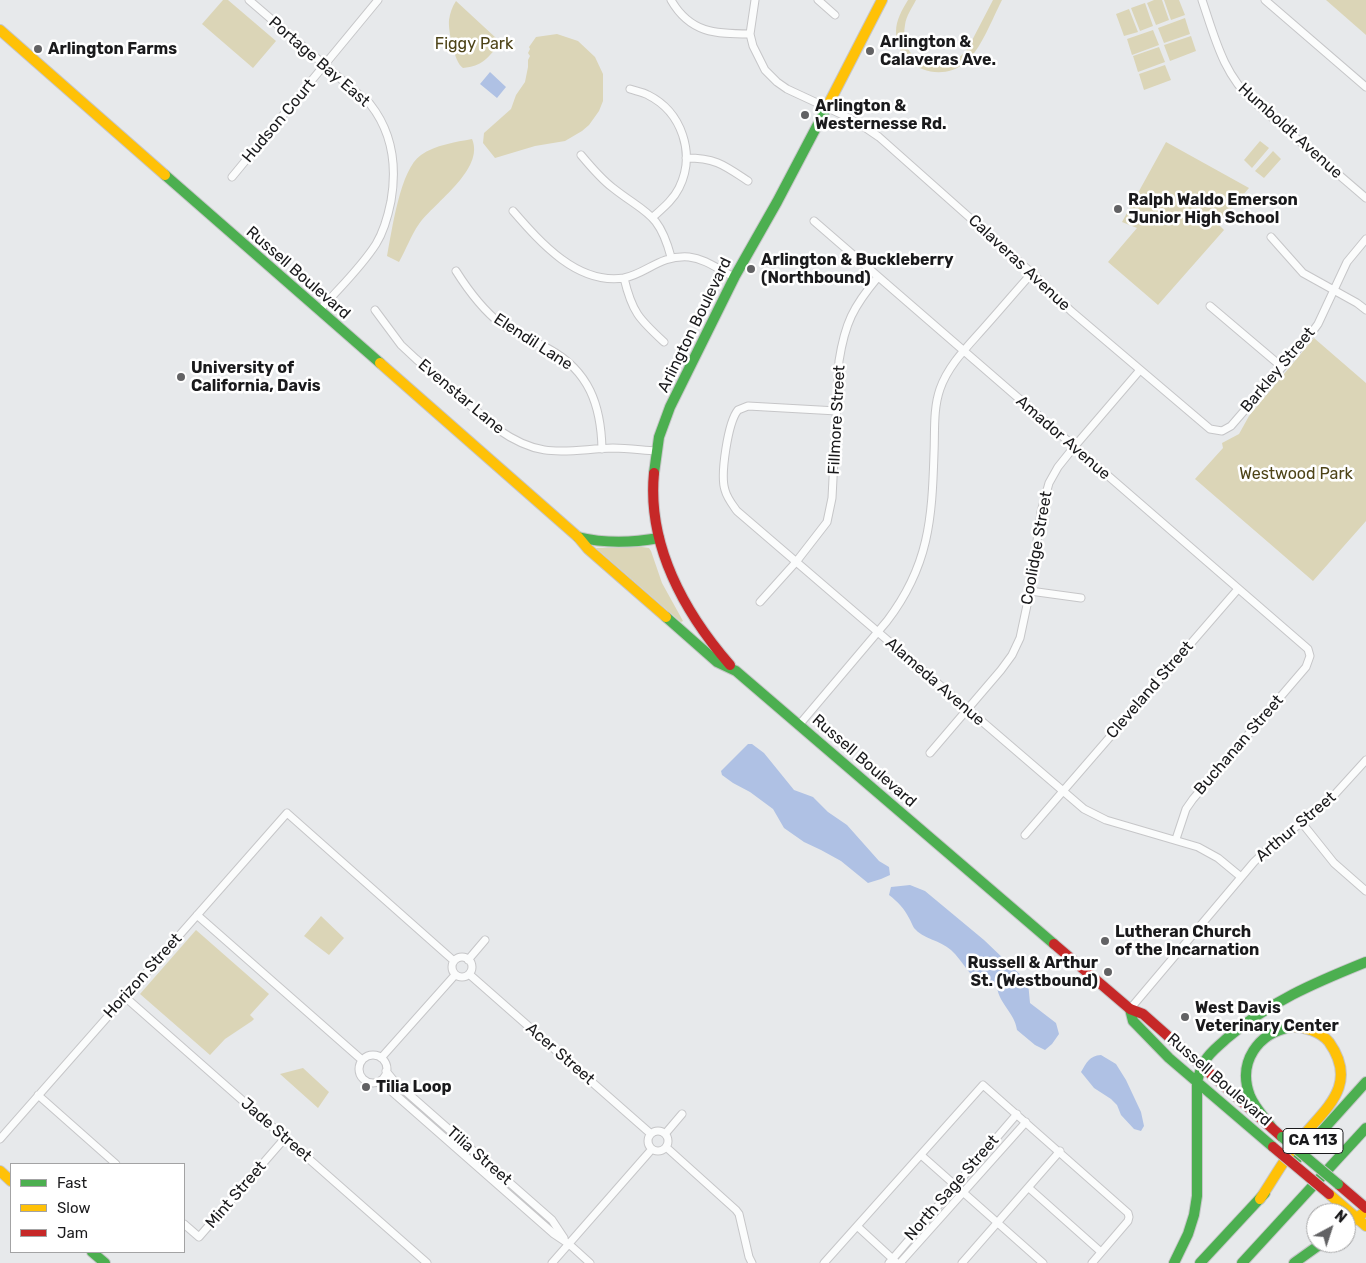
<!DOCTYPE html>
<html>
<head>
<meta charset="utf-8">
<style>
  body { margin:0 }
  #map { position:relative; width:1366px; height:1263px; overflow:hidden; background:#e7e9eb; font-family:Rubik,sans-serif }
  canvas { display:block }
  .legend { position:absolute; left:10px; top:1163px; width:175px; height:90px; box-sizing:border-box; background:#fff; border:1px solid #a3a3a4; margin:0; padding:6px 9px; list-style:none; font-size:15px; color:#1a1a1c }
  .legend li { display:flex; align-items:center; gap:10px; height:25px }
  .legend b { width:25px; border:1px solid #a3a3a4 }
  .north { position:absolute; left:1306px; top:1203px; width:50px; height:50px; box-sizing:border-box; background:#fff; border:1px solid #a3a3a4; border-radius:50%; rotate:40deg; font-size:14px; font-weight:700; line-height:20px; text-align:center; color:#1a1a1c }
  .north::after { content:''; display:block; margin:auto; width:18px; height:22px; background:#626264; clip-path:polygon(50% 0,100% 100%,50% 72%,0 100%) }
</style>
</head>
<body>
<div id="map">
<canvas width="1366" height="1263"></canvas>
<ul class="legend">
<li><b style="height:6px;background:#4caf50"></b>Fast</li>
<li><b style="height:6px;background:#ffc107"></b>Slow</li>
<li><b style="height:6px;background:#c62828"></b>Jam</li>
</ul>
<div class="north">N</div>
</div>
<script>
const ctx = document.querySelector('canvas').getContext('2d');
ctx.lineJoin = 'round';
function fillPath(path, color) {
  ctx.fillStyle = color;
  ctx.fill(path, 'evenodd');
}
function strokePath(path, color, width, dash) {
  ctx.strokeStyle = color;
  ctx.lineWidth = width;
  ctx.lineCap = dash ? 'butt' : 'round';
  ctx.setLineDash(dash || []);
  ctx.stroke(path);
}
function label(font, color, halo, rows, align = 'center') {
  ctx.font = font + ' Rubik,sans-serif';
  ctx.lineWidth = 5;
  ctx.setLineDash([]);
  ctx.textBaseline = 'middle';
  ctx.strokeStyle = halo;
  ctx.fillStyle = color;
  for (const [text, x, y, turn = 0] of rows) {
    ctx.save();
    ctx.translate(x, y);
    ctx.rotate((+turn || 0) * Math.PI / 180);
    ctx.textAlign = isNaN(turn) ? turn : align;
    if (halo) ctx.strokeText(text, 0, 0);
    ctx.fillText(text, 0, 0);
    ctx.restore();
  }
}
const green = new Path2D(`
  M223,0H228L276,41L253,68L202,24Z
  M908,0H916C912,8 906,16 905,25C898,63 942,79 967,50L993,0H1002C992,19 981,50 965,63C939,84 896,67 896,32C896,20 902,10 908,0Z
  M1154,0H1162L1169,20L1156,25L1147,3Z
  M1164,0H1179L1185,15L1171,20Z
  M1326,0H1366V35Z
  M456,1L496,38L499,45C486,59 483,66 463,68C454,62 448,30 449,20C450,13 452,7 456,1Z
  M1145,3L1153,26L1140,31L1131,8Z
  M1129,9L1138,32L1124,36L1116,14Z
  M1185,18L1190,34L1164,43L1158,28Z
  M1153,30L1159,45L1132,55L1127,39Z
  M557,34L578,41L595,57L603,74V101L599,111L589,125L582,131L565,141L535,146L495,158L483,143L484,133L511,109L516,95L525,82L528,67V60L530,56L528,53L530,49L529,47L536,37Z
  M1191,36L1196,51L1170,61L1164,45Z
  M1159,47L1165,62L1138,72L1133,56Z
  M1165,65L1171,80L1144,90L1139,74Z
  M472,139C485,169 435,202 419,224C411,235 406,250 399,262L387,256C392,231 400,169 421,155C435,145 456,142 472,139Z
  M1260,141L1269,148L1252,168L1244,160Z
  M1166,142L1249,188L1223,218L1216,222L1224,230L1158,305L1108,262L1137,228L1122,222Z
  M1273,151L1281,159L1264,178L1255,171Z
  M1314,338L1366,383V521L1313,581L1195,479L1223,448L1222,443L1239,434L1249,416Z
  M642,547L649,548L651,551L662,583L683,621L681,622L596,548Z
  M321,916L344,938L329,955L304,936Z
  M196,930L269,994L250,1015L254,1019L252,1021L225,1039L210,1055L140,994Z
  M303,1068L329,1092L318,1108L280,1074Z`);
const water = new Path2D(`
  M490,72L506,87L497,98L480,84Z
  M748,744H752L764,753L794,790L813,797L828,812L847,825L879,861L889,867L890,875L881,879L868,883L841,861L821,850L804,842L784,828L773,809L750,792L733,783L722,775L721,771Z
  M910,885L925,891L984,940L1028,982L1030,1003L1056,1023L1059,1034L1052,1044L1045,1050L1035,1045L1017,1030C1015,1013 999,1004 997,987L990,983L985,986C969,977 963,961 951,950C940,940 923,939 914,928C912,925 911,921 909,918C904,908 898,902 889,895L891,887Z
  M1101,1055L1116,1064L1126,1080L1141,1112L1144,1126L1141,1131L1134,1129L1121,1115L1117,1105L1111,1099L1094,1088L1081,1072C1087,1062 1089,1056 1101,1055Z`);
const street = new Path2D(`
  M249,0L370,104C393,133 397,166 391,201C388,216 384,231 376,244C360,269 338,289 319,311
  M671,0C690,33 715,34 750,34
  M755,0L750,34L753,46L765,70L777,82L787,89L843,115L860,124L879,137L1032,273L1071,311L1210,429L1222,431L1231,426L1310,335L1318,324L1347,262L1366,239
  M818,0L835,15
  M1202,0C1215,38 1223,74 1254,102L1366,198
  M1265,0L1366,87
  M630,89C636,91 643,92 648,95C682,112 696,154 679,188C673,200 663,208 653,217
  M581,155C591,167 601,179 613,188C646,214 659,212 671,257
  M686,158C716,158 724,165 748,181
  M232,177L378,0
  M513,211C540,242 577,285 624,278C648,273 659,255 689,257C706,259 719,270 734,277
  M814,221L1308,649L1310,656L1306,667L1193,799L1186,809L1176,839
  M1271,237L1303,273L1357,303L1366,310
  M456,271C468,290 483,310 501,324C516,335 533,340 549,349C589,371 601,405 602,449
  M624,278C632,312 639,319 664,342
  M1210,306L1282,367
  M375,310L401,345L416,359L499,430C542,460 565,450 613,448C627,448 641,450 656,451
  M837,411L748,406L738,410C728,422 720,475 725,490C727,498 732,504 737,511L1084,809L1106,820L1198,847L1218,858L1241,877
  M1030,591L1081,598
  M760,602L796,562L827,522L832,498L839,361C845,323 853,307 878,277
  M799,725L887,621C929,566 932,519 934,453C935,432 933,409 940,389C948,366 966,348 982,330C999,311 1015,292 1032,273
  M930,753L1001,670L1012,655L1020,638L1030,591L1041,512L1049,483L1058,467L1074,447L1140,370
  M1302,823L1334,863L1366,891
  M1025,835L1238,589
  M197,915L362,1060
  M452 967a10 10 0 1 1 20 0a10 10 0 1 1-20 0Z
  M468,960L485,940
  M469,974L651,1134
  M125,997L427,1263
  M1130,1009L1254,862L1273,844L1326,804L1366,760
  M359 1069a14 14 0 1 1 28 0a14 14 0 1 1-28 0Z
  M381,1058L455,975
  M386,1071L395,1082L552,1220L564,1238
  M378,1082L389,1089L554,1234L569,1244L590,1263
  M38,1095L116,1164
  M648 1141a10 10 0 1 1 20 0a10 10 0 1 1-20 0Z
  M665,1134L682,1114
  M0,1139L287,813L454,961
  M666,1147L736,1210L739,1214L749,1257L752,1263
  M921,1155L1043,1263
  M1029,1188L1101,1252
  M184,1224L199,1237L285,1138
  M857,1226L895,1261
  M552,1263L652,1149
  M824,1263L983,1085L1128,1213L1129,1217L1128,1221L1092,1263
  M889,1263L1017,1114
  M900,1263L1026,1122
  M962,1263L1060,1151`);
const fast = new Path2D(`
  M165,175L380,363
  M654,473L659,437L670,407L735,276L777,202L828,105
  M578,537C606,544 631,543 659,538
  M666,617L717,662L736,671L1054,944
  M1130,1009L1133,1021L1169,1058L1273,1147
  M1272,1128C1265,1118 1255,1108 1250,1096C1237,1062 1258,1033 1291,1027
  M1294,1162L1366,1082
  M92,1252L105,1263
  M1174,1263L1188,1234L1194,1215L1197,1196V1082C1199,1074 1201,1067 1205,1061C1210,1052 1219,1046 1226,1039C1269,1002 1314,983 1366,962
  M1200,1263L1265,1193
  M1242,1263L1366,1128
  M1294,1263L1322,1243`);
const slow = new Path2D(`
  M0,30L165,175
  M828,105L882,0
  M380,363L578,537L588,549L666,617
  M0,1171L11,1181
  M1329,1194L1366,1226
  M1260,1199C1273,1180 1284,1159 1299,1141C1324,1109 1360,1086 1329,1042C1321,1032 1304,1026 1291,1027
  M1346,1226L1366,1211`);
const jam = new Path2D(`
  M654,473C647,545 684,612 730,665
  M1054,944L1130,1009L1143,1014L1282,1137
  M1338,1184L1366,1208`);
const fastBridge = new Path2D(`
  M1282,1137L1338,1184`);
const jamBridge = new Path2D(`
  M1273,1147L1329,1194`);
const markers = [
  [38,49,5,"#626264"],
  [870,51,5,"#626264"],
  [805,115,5,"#626264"],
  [1118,209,5,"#626264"],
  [751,269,5,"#626264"],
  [181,377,5,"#626264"],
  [1105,941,5,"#626264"],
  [1108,972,5,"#626264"],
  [1185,1017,5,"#626264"],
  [366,1087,5,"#626264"]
];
const shields = [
  [1313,1141,60]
];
const shieldNames = [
  ["CA 113",1313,1141]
];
const poiNames = [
  ["Arlington &",880,42],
  ["Calaveras Ave.",880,60],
  ["Arlington Farms",48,49],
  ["Arlington &",815,106],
  ["Westernesse Rd.",815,124],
  ["Ralph Waldo Emerson",1128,200],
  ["Junior High School",1128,218],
  ["Arlington & Buckleberry",761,260],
  ["(Northbound)",761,278],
  ["University of",191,368],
  ["California, Davis",191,386],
  ["Lutheran Church",1115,932],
  ["of the Incarnation",1115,950],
  ["Russell & Arthur",1098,963,"right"],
  ["St. (Westbound)",1098,981,"right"],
  ["West Davis",1195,1008],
  ["Veterinary Center",1195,1026],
  ["Tilia Loop",376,1087]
];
const parkNames = [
  ["Figgy Park",474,44],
  ["Westwood Park",1296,474]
];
const streetNames = [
  ["Portage Bay East",319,62,41],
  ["Hudson Court",279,121,-50],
  ["Humboldt Avenue",1290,131,42],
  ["Calaveras Avenue",1019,263,43],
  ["Russell Boulevard",298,273,41],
  ["Arlington Boulevard",695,325,-64],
  ["Elendil Lane",533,342,33],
  ["Barkley Street",1278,370,-50],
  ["Evenstar Lane",461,397,40],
  ["Fillmore Street",837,420,-87],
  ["Amador Avenue",1063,438,41],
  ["Coolidge Street",1037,548,-80],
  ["Alameda Avenue",935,682,41],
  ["Cleveland Street",1150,690,-49],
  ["Buchanan Street",1239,745,-49],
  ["Russell Boulevard",864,761,41],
  ["Arthur Street",1296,827,-40],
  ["Horizon Street",143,976,-48],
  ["Acer Street",560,1054,41],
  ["Russell Boulevard",1219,1080,41],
  ["Jade Street",276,1130,41],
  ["Tilia Street",479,1156,41],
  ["North Sage Street",952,1188,-49],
  ["Mint Street",236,1195,-49]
];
fillPath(green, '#dbd5b7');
fillPath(water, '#afc1e4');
strokePath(street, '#c6c6c8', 9);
strokePath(fast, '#c6c6c8', 12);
strokePath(slow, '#c6c6c8', 12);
strokePath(jam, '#c6c6c8', 12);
strokePath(street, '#fbfcfc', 7);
strokePath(fast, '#4caf50', 10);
strokePath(slow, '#ffc107', 10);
strokePath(jam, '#c62828', 10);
strokePath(fastBridge, '#c6c6c8', 12, []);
strokePath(jamBridge, '#c6c6c8', 12, []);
strokePath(fastBridge, '#4caf50', 10);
strokePath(jamBridge, '#c62828', 10);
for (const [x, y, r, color] of markers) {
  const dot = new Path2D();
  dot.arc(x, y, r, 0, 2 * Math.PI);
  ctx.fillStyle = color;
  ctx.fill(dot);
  strokePath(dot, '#fff', 2);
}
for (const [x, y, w] of shields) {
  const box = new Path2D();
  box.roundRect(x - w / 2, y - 12.5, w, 25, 4);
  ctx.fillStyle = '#fff';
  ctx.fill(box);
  strokePath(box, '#1a1a1c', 1);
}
label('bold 15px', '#1a1a1c', null, shieldNames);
label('bold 16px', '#1a1a1c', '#fff', poiNames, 'left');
label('16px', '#4d4317', '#fff', parkNames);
label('16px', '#1a1a1c', '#fff', streetNames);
</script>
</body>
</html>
